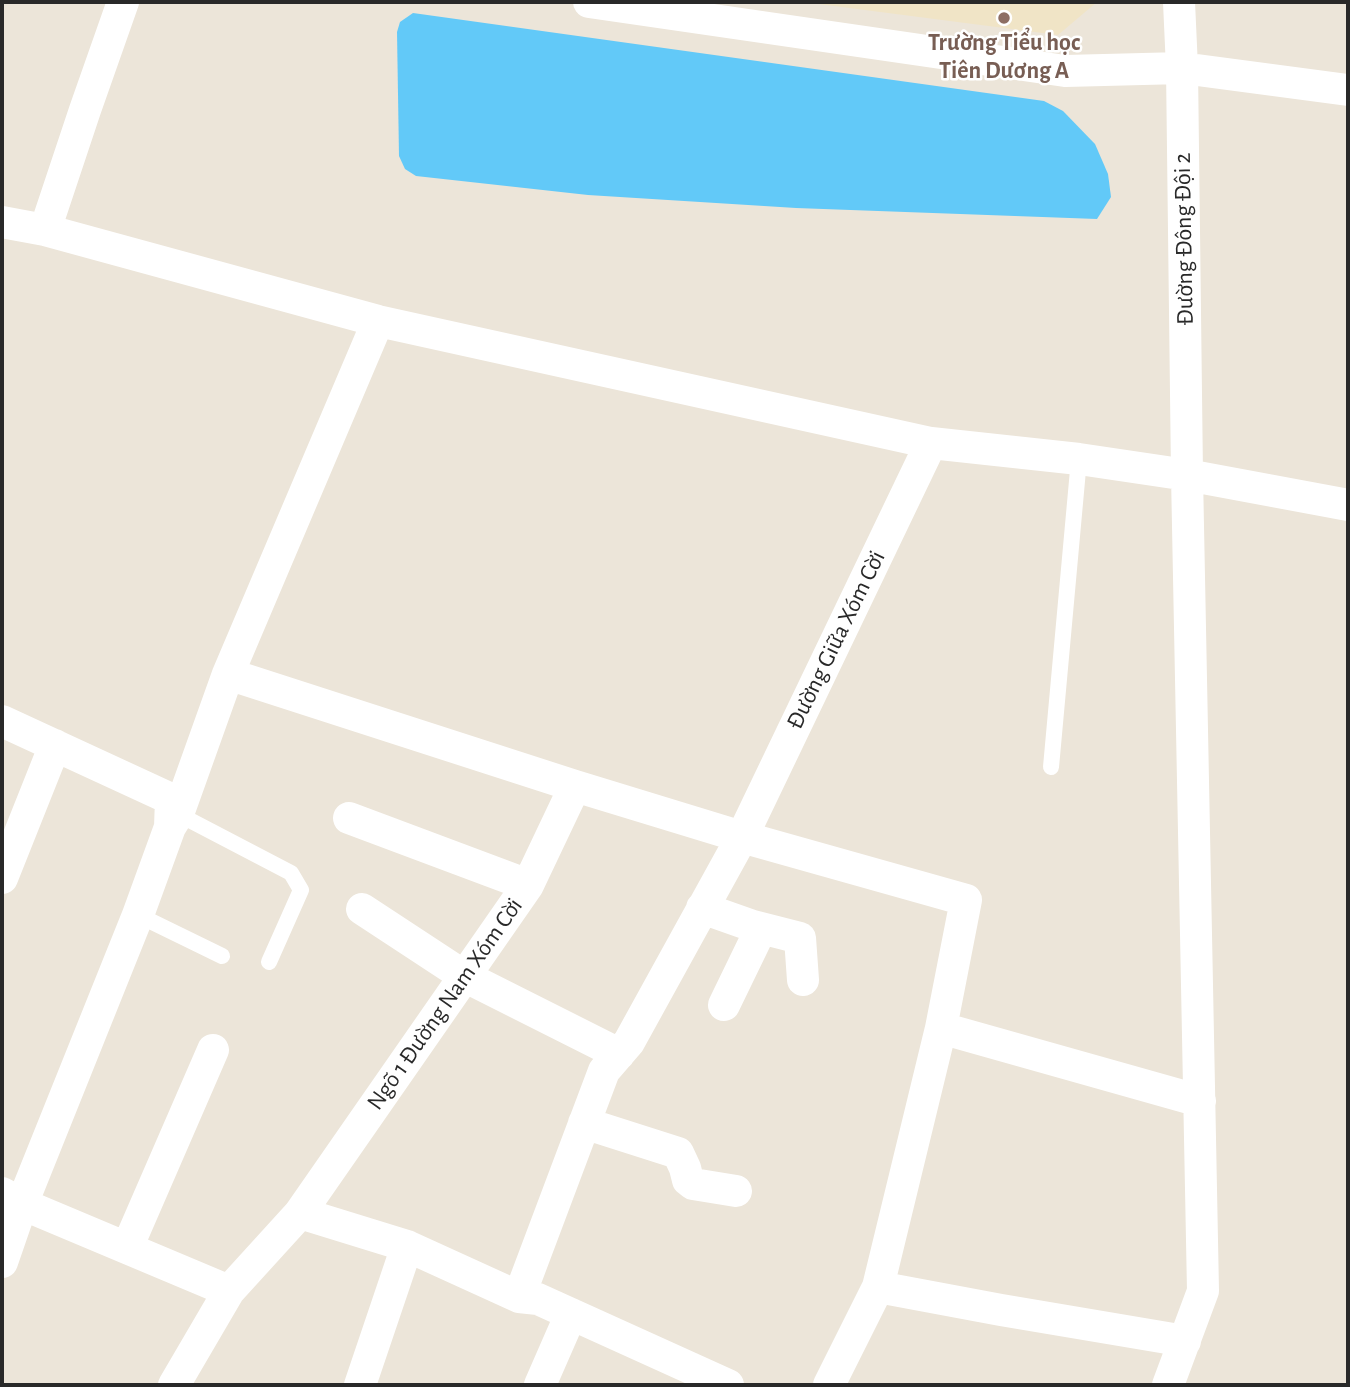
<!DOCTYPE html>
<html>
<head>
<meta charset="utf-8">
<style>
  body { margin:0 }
  #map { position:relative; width:1350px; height:1387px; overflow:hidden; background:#ece5d9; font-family:"Alegreya Sans",sans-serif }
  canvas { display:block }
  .frame { position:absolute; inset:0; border:4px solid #292929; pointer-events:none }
</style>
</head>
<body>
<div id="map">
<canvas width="1350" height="1387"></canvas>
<div class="frame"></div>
</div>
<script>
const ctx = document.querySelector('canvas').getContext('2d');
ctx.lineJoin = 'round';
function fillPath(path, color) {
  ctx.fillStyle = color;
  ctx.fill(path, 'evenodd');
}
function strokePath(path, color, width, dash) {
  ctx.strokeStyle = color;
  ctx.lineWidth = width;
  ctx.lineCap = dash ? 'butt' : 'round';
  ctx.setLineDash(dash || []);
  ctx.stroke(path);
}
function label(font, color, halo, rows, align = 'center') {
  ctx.font = font + ' "Alegreya Sans",sans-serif';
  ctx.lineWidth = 5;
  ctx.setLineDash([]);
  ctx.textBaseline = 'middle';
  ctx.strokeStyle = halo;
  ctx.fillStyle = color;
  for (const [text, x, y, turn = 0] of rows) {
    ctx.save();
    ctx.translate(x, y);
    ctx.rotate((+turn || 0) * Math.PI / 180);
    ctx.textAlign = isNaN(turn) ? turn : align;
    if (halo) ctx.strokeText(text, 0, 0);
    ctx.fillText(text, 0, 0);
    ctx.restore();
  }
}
const education = new Path2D(`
  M803,2H1097L1058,35Z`);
const water = new Path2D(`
  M413,13L1044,101L1063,111L1095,144L1108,174L1111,197L1097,219L796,208L588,195L416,176L405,169L399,156L397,32L400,22Z`);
const lane = new Path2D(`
  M1051,767L1079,459
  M178,814L291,873L301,890L269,962
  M138,915L222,956`);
const street = new Path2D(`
  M589,2L1065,71L1182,68L1348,90
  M2,222L45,230L378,321L931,443L1079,459L1187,475L1348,505
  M45,230L85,110L123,2
  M228,674L575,786L742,837L966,900L941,1028L878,1287L829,1385
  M2,721L171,799L170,827
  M349,818L528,885
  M2,878L55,745
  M702,908L753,926L756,939L724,1005
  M362,909L464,976L619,1054
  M753,926L800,938L803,980
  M941,1028L1200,1101
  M584,1123L678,1153L685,1168L688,1180L693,1184L736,1191
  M2,1193L22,1204L229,1291L300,1213L528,885L575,786
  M300,1213L407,1246L519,1297L538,1299L728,1385
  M127,1248L213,1050
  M2,1262L22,1204L138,915L170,827L178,814L228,674L378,321
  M878,1287L1001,1310L1185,1341
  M519,1297L604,1071L629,1042L742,837L931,443
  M174,1385L229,1291
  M360,1385L407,1246
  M540,1385L571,1314
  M1168,1385L1203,1291L1187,475L1182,68L1179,2`);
const markers = [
  [1004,18,7,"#8d6e63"]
];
const educationNames = [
  ["Trường Tiểu học",1004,43],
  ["Tiên Dương A",1004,71]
];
const streetNames = [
  ["Đường Đông Đội 2",1184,239,-91],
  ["Đường Giữa Xóm Cời",836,640,-64],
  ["Ngõ 1 Đường Nam Xóm Cời",445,1004,-55]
];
fillPath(education, '#f0e4c6');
fillPath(water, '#62c9f8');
strokePath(lane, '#fff', 16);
strokePath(street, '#fff', 32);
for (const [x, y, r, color] of markers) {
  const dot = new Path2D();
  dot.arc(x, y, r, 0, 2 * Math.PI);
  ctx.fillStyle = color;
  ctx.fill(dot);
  strokePath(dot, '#fff', 2.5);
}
label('bold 24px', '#785e54', '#fff', educationNames);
label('24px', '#292929', '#fff', streetNames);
</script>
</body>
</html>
